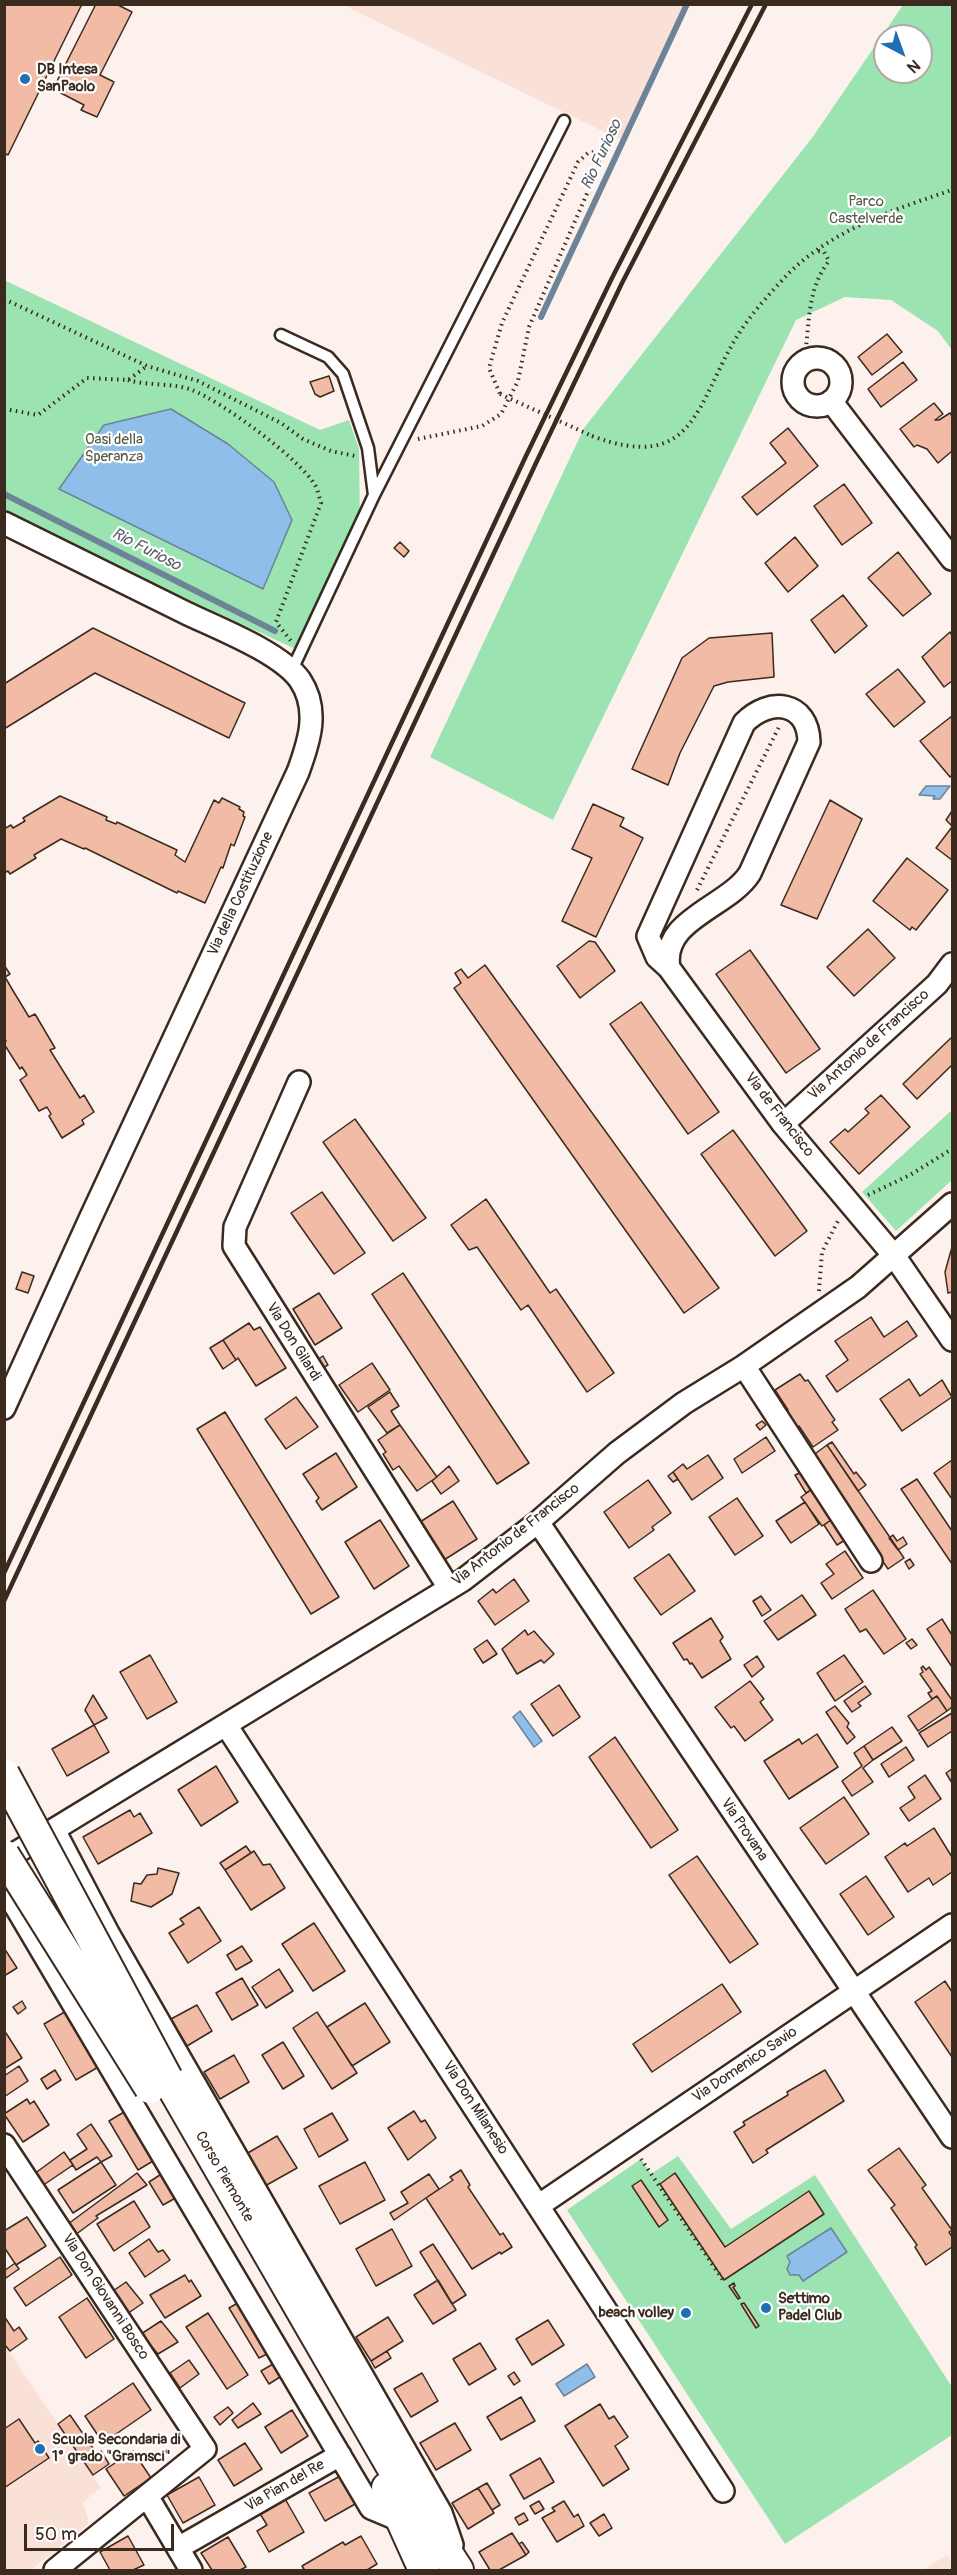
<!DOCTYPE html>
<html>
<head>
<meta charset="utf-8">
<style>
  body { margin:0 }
  #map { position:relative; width:957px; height:2575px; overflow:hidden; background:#fcf1ed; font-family:Pangolin,sans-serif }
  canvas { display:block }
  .frame { position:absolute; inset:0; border:6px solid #3b2a1e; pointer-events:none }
  .north { position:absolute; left:873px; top:24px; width:60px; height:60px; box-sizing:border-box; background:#fff; border:2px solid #b1aaa5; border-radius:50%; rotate:139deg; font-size:16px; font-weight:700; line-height:24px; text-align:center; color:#3b2a1e }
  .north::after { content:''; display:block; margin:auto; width:21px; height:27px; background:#1f6fb2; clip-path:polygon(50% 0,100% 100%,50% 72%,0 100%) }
  .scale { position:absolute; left:24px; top:2524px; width:150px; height:27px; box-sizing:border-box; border:3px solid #3b2a1e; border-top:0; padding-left:8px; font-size:18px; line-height:21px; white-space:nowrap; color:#3b2a1e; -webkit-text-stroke:4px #fff; paint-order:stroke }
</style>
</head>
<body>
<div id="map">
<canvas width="957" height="2575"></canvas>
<div class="frame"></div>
<div class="north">N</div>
<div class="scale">50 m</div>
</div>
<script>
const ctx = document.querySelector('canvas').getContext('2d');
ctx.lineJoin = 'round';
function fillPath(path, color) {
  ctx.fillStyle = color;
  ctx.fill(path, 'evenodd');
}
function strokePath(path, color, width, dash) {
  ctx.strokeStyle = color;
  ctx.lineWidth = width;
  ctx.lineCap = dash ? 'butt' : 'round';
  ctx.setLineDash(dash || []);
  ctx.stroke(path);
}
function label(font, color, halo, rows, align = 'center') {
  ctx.font = font + ' Pangolin,sans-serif';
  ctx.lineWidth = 4.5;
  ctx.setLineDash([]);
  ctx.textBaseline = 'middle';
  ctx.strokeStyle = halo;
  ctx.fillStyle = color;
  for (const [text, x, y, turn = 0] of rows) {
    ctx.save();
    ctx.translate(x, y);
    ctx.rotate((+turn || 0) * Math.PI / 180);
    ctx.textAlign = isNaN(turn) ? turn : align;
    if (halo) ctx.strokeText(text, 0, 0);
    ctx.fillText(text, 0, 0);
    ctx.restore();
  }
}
const built = new Path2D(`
  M343,5H690L625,142Z
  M4,2344L101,2488L83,2502L89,2523L31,2570H5Z
  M947,2555L952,2563V2570H923Z`);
const green = new Path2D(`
  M903,5H952V350L938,331L891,300L845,297L796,320L553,820L430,757L584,428L812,138ZM885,36H921V72H885Z
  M4,280L320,430L349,420L359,449L360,525L300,651L5,515Z
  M952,1110V1180L896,1231L862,1192Z
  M678,2156L731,2229L815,2175L952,2387V2435L785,2544L567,2210L641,2159L651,2174Z`);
const water = new Path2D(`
  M171,409L228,444L274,482L292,520L263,589L59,489L104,425Z
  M926,786H950L940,799H933L935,796L919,795Z
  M520,1711L542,1741L534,1747L513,1717Z
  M831,2228L847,2252L803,2281L799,2275H790L787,2269L790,2262L787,2256Z
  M587,2364L595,2377L564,2396L556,2384Z`);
const stream = new Path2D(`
  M541,317L687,4
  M4,494L275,631`);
const building = new Path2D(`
  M4,4H82L8,155L4,153Z
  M96,4H116L132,12L100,75L114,82L97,117L81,110L84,105L53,89Z
  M887,334L902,352L872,375L858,357Z
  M903,362L917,380L881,407L868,389Z
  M329,376L334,391L320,397L315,394L310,382Z
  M934,403L943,414L935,420H939L950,413L952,416V451L938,463L927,449L917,445L914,447L900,429Z
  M788,428L818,466L757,515L742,497L786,463L770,443Z
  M844,484L872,523L842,545L814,506Z
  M795,537L818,566L788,592L765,563Z
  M400,542L409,551L404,557L394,548Z
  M898,552L931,594L903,616L868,578Z
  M843,595L867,626L835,653L811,620Z
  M93,628L245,703L229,738L95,673L4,729V684Z
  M950,632L952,635V681L944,687L922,657Z
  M772,633L774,677L728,682L714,686L680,753L668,785L632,769L682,658L709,638Z
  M898,669L925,702L894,727L866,694Z
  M952,716V775L950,777L920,741Z
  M60,796L107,817L106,820L116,824L117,822L177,850L175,855L185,862L214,800L219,803L222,798L240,807L239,809L244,812L243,816L245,817L234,846L231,844L223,868L221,867L205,903L178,891L177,893L85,848L84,849L61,839L34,855L36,858L10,874L8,871L4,873V829L11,825L13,828L25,821L23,818Z
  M830,800L862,819L817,919L781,905Z
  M593,804L624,818L620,826L643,838L596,937L562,921L592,858L572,849Z
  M952,811V826L946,820Z
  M952,827V860L936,848Z
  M907,858L948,890L916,930L912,927L910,930L873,901Z
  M868,929L895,958L854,996L827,967Z
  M589,941L595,942L615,971L580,998L557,966Z
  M750,950L820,1049L786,1073L716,974Z
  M4,965L10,974L5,977L12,989L29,1017L35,1014L55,1048L50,1050L80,1098L84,1095L94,1112L82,1120L84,1124L62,1138L49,1116L51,1114L47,1107L39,1111L20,1080L27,1075L22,1067L20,1069L4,1044L6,1041L4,1038Z
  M485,965L719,1288L684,1313L454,988L461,983L455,973L461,969L468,978Z
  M641,1002L719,1112L688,1134L610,1024Z
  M952,1037V1065L917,1099L903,1084Z
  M881,1095L910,1127L859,1174L830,1142L845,1129L848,1132L869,1113L865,1109Z
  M355,1119L426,1218L393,1241L323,1142Z
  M733,1130L807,1231L775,1256L701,1154Z
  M322,1192L365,1253L334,1274L291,1213Z
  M486,1199L550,1293L556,1289L614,1373L587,1392L528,1305L521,1310L477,1247L469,1250L451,1225Z
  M952,1247V1292L948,1293L945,1272Z
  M22,1272L34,1276L28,1293L16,1289Z
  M403,1273L529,1463L497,1484L372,1294Z
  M319,1293L342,1328L315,1345L293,1309Z
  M871,1317L884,1337L907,1321L917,1336L837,1392L826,1376L848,1360L835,1341Z
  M249,1323L254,1330L260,1327L286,1368L256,1386L238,1358L236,1360L223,1340Z
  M223,1340L236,1360L223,1369L210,1348Z
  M323,1356L328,1365L322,1368L317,1360Z
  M372,1363L390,1390L358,1412L339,1385Z
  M800,1374L805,1381L808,1380L835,1420L832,1422L838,1430L813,1447L799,1426L795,1429L784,1412L788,1410L775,1390Z
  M909,1379L920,1396L942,1380L952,1397L902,1431L880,1399Z
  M390,1392L399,1406L391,1411L400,1425L387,1433L368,1407Z
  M296,1397L318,1427L286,1449L265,1419Z
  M225,1412L339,1597L311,1614L197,1429Z
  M762,1421L766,1425L760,1430L756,1425Z
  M400,1425L437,1477L417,1491L399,1466L393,1470L383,1454L386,1452L378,1440Z
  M766,1437L775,1451L742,1473L734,1459Z
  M832,1442L854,1474L856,1472L866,1485L858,1491L827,1445Z
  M827,1445L904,1558L888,1569L812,1456Z
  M336,1453L357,1487L322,1510L316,1501L319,1498L303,1474Z
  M708,1455L723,1478L692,1500L673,1472L683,1464L687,1469Z
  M952,1460V1499L934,1473Z
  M449,1466L459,1481L441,1494L432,1481Z
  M673,1472L678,1479L673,1482L668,1476Z
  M800,1473L811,1490L806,1493L795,1475Z
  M917,1479L952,1531V1564L901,1489Z
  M648,1480L671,1513L652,1527L654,1530L629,1548L604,1512Z
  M811,1490L831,1520L822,1526L801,1497Z
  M737,1498L763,1536L735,1555L709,1517Z
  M453,1501L477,1539L444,1560L420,1522Z
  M805,1502L819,1524L791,1543L776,1521Z
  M380,1520L409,1566L374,1589L345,1542Z
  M831,1520L845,1540L837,1545L824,1525Z
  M893,1535L897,1541L903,1537L907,1544L898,1550L889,1538Z
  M845,1551L863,1578L832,1599L821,1583L834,1574L826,1564Z
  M669,1554L695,1591L661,1615L634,1578Z
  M910,1559L914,1565L909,1569L905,1562Z
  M514,1579L529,1601L495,1625L478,1601L493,1589L496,1593Z
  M873,1590L906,1639L884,1654L866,1629L860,1632L845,1609Z
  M802,1595L816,1615L778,1640L764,1621Z
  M761,1596L771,1610L762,1616L753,1601Z
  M711,1618L723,1637L720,1641L731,1659L702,1678L692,1663L690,1664L687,1659L684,1660L673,1643Z
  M942,1619L952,1635V1667L927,1629Z
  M525,1630L528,1635L534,1631L554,1654L544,1663L541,1660L517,1674L502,1649Z
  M912,1639L917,1645L911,1649L906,1643Z
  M487,1640L497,1654L483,1663L474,1649Z
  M150,1655L177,1702L147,1719L120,1672Z
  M844,1655L863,1682L835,1701L817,1673Z
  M757,1656L764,1667L752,1677L744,1665Z
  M923,1666L926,1670L929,1667L952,1700V1707L947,1711L937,1696L932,1699L928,1693L932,1691L920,1674L923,1672L921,1668Z
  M750,1681L764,1699L760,1702L773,1720L745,1741L734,1726L731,1728L715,1707Z
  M559,1685L580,1717L553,1736L531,1704Z
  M865,1686L871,1694L858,1703L861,1706L852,1712L844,1701Z
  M93,1695L107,1718L94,1725L85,1710Z
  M937,1696L947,1711L918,1731L908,1716Z
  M835,1706L849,1723L847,1727L855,1737L847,1744L826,1712Z
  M952,1713V1731L928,1747L919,1733Z
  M94,1725L109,1752L67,1776L52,1749Z
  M892,1727L902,1741L873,1760L864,1746Z
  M817,1734L838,1767L789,1799L764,1761L799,1739L802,1744Z
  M615,1737L678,1830L651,1848L589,1757Z
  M864,1746L873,1760L863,1768L873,1782L852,1796L842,1781L862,1766L854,1753Z
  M906,1747L914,1760L889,1777L881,1764Z
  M216,1766L238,1802L201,1826L178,1790Z
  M952,1769V1783L946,1773Z
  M925,1775L941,1799L909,1821L900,1808L915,1798L908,1787Z
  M844,1797L869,1834L826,1864L800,1828Z
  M130,1810L134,1817L140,1813L152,1833L98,1864L83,1837Z
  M934,1828L952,1857V1872L933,1885L929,1878L908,1892L885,1857L905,1843L907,1846Z
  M246,1846L251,1853L225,1870L220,1863Z
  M254,1851L263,1865L270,1864L285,1888L251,1910L225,1870Z
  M697,1856L758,1944L730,1963L669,1875Z
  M158,1868L179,1873L172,1894L151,1907L131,1901L134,1883L141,1884L147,1875L157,1874Z
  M866,1876L894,1917L868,1935L840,1894Z
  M199,1907L221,1941L188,1963L169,1933L184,1924L180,1919Z
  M314,1923L345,1971L313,1991L282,1944Z
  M242,1946L252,1961L236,1970L227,1955Z
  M4,1948L17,1968L4,1976Z
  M279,1969L293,1991L266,2008L252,1987Z
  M242,1978L258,2005L232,2020L216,1993Z
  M945,1981L952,1992V2057L915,2002Z
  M722,1984L741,2012L652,2072L633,2044Z
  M22,2001L26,2008L18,2014L13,2007Z
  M365,2003L390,2042L352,2066L327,2027Z
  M197,2005L212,2031L187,2046L171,2019Z
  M68,2010L100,2066L76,2080L44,2024Z
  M317,2012L357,2073L332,2089L293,2028Z
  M6,2033L22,2058L4,2069V2034Z
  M283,2042L304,2076L283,2089L262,2055Z
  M234,2055L249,2082L220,2099L204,2072Z
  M19,2066L28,2081L4,2097V2076Z
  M55,2070L61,2080L47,2089L41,2079Z
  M825,2070L844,2101L766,2150L768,2153L753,2163L734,2132L745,2125L743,2122L788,2095L787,2092Z
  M27,2099L30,2104L34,2101L49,2125L23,2142L4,2114Z
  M129,2109L158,2158L138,2170L109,2121Z
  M414,2111L421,2122L425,2120L436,2138L408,2160L388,2128Z
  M332,2113L348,2140L319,2157L304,2129Z
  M91,2124L112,2156L101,2162L97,2157L76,2170L70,2160L87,2149L77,2134Z
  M277,2136L297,2168L265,2186L246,2154Z
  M899,2148L926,2185L922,2188L952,2230L949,2232L952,2237V2247L926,2265L915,2247L917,2245L891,2208L895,2205L868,2170Z
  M64,2152L73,2165L42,2186L34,2174Z
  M101,2162L116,2185L73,2213L58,2190Z
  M365,2162L385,2200L340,2224L319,2186Z
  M461,2170L470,2185L468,2187L500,2235L503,2233L512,2247L501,2254L500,2252L472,2269L426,2198L453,2180L450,2177Z
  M166,2171L181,2195L163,2205L149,2182Z
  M137,2173L147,2185L96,2216L98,2218L75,2235L68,2224Z
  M675,2173L725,2247L809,2191L824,2214L724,2280L660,2184Z
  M429,2174L439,2189L394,2220L390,2213L408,2203L401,2192Z
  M641,2180L668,2220L659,2227L632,2186Z
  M134,2201L150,2227L114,2251L97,2224Z
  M27,2217L46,2246L16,2265L4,2247V2231Z
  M392,2229L412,2266L376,2286L356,2249Z
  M149,2239L158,2252L163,2250L170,2260L145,2277L129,2253Z
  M433,2244L466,2295L452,2304L420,2252Z
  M60,2257L72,2275L26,2306L14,2288Z
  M15,2263L19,2269L6,2278L4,2271Z
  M185,2275L189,2282L191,2280L201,2296L165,2318L150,2295Z
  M438,2280L456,2310L433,2324L414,2295Z
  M126,2282L143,2303L127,2314L113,2291Z
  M734,2283L735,2286L733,2287L740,2298L738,2299L729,2286Z
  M87,2298L114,2339L86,2358L59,2317Z
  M243,2300L273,2351L259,2358L229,2308Z
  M744,2303L759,2326L756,2328L741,2304Z
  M208,2313L248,2375L227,2389L186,2327Z
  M4,2316L14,2331L19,2327L27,2339L10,2351L4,2344Z
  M388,2317L403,2341L371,2361L356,2337Z
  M548,2320L564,2345L532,2365L516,2339Z
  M161,2321L178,2342L158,2354L141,2334Z
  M480,2343L496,2369L469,2385L453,2359Z
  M387,2351L391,2358L375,2368L371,2361Z
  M189,2360L199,2374L180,2388L170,2373Z
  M273,2364L280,2377L269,2384L261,2371Z
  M514,2372L520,2381L514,2385L508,2376Z
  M422,2373L438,2401L411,2417L394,2389Z
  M133,2383L151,2410L103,2443L85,2416Z
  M521,2397L535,2421L501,2440L487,2417Z
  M253,2403L261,2414L238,2428L232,2420Z
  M600,2404L609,2419L614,2416L628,2437L615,2446L629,2469L603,2486L565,2426Z
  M228,2407L233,2413L220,2425L214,2417Z
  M292,2410L308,2436L281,2453L265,2427Z
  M70,2415L97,2454L101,2451L109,2464L93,2475L58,2424Z
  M19,2419L35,2443L38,2441L49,2458L4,2488V2429Z
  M455,2423L471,2450L436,2470L420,2443Z
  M245,2443L262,2469L234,2486L218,2460Z
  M133,2451L151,2478L124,2496L106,2469Z
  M540,2458L554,2482L524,2499L510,2475Z
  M342,2475L357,2503L325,2521L309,2493Z
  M199,2477L215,2505L183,2523L167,2495Z
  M487,2483L500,2505L492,2510L478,2488Z
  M478,2488L494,2513L468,2529L452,2503Z
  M284,2497L304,2532L269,2552L257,2531L267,2525L259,2512Z
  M539,2501L544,2509L535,2514L530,2506Z
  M564,2501L574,2517L578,2514L584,2526L557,2542L542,2518L555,2511L552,2508Z
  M524,2513L528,2520L519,2525L515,2518Z
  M604,2514L612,2528L599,2536L590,2523Z
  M512,2533L526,2555L499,2570H490L479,2552Z
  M128,2536L144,2565L133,2570H110L100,2552Z
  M361,2536L377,2564L367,2570H301L304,2569L302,2566L343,2542L345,2545Z
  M228,2537L246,2567L240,2570H212L201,2553Z
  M522,2542L529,2552L526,2555L519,2544Z`);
const path = new Path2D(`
  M4,299L147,366L198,381L281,423L303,439L331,451L355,456
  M804,362C810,326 806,290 829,261L824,252L818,251
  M128,380C148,386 175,383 192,390C222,402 299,458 315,485C318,490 319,497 321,503L276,622L291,641
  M4,409L38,415L87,378L128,380L147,366
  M592,436C694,474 696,405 736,338C750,315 770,293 788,274C832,230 895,209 952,190
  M418,439L482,426L501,414L518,381L529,327L599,166V158L594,152L588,153L578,162L502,323L489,368L500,394
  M697,890L780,725
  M868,1195L910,1175L952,1149
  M819,1291L822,1252L839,1219
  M641,2159L725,2283`);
const service = new Path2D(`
  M281,335L328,357L343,374L368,448L374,495L291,672
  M374,495L564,121`);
const minor = new Path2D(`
  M793 382a24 24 0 1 1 48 0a24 24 0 1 1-48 0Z
  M831,401L952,559
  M4,523C65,553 125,583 186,613C217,628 280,652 300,680C320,710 309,742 298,772L90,1219L4,1408
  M669,968C660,919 729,907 750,873L809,742C808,701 769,697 744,723L648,936L657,957L669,968L783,1124L895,1257L952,1340
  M299,1082L235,1227L234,1246L449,1588
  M783,1124L937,984L952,964
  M744,1366L871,1561
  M538,1522L952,2137
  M226,1725L723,2491
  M54,1830L108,1933L441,2513L452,2545
  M4,1860L463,1580L538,1522L617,1453L684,1403L744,1366L858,1287L952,1204
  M4,1887L371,2508L402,2521
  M4,2145L205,2449L55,2570
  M538,2206L952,1925
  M147,2496L191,2570
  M178,2548L340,2455`);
const secondary = new Path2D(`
  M167,2078L396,2474L458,2570
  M387,2488L424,2570`);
const rail = new Path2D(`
  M4,1573L525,458L612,278L752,4
  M4,1601L536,463L622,283L766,4`);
const pathBridge = new Path2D(`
  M500,394L592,436`);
const secondaryBridge = new Path2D(`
  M4,1774L167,2078
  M4,1855L150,2088`);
const markers = [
  [25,79,6,"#1f6fb2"],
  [766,2308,6,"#1f6fb2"],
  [686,2313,6,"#1f6fb2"],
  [40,2449,6,"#1f6fb2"]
];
const poiNames = [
  ["DB Intesa",37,70],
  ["SanPaolo",37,87],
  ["Settimo",778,2299],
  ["Padel Club",778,2316],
  ["beach volley",674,2313,"right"],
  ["Scuola Secondaria di",52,2440],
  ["1° grado \"Gramsci\"",52,2457]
];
const parkNames = [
  ["Parco",866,202],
  ["Castelverde",866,219],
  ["Oasi della",114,440],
  ["Speranza",114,457]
];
const streetNames = [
  ["Via della Costituzione",241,894,-65],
  ["Via Antonio de Francisco",869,1045,-42],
  ["Via de Francisco",779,1115,52],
  ["Via Don Gilardi",293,1342,58],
  ["Via Antonio de Francisco",516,1535,-38],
  ["Via Provana",744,1830,56],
  ["Via Domenico Savio",745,2065,-34],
  ["Via Don Milanesio",475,2108,57],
  ["Corso Piemonte",224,2177,60],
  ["Via Don Giovanni Bosco",105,2297,57],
  ["Via Pian del Re",285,2486,-30]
];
const waterNames = [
  ["Rio Furioso",602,155,-65],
  ["Rio Furioso",146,550,27]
];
fillPath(built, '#f9e1d8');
fillPath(green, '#9be3b1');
fillPath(water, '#8ebee9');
strokePath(water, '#6d8398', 1.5);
strokePath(stream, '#6d8398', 6);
fillPath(building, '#f2bba6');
strokePath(building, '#3b2a1e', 1.5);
strokePath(service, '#3b2a1e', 15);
strokePath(minor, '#3b2a1e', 26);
strokePath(secondary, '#3b2a1e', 34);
strokePath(path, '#3b2a1e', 4, [1.5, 4.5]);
strokePath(service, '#fff', 10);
strokePath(minor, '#fff', 21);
strokePath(secondary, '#fff', 30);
strokePath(rail, '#3b2a1e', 4.5);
strokePath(secondaryBridge, '#3b2a1e', 34, []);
strokePath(pathBridge, '#3b2a1e', 4, [1.5, 4.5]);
strokePath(secondaryBridge, '#fff', 30);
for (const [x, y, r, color] of markers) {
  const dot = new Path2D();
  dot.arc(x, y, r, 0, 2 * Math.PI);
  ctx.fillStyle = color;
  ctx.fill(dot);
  strokePath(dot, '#fff', 2);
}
label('bold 15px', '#3b2a1e', '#fff', poiNames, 'left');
label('15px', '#535843', '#fff', parkNames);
label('15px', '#3b2a1e', '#fff', streetNames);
label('italic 16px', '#585e65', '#fff', waterNames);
</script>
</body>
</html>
